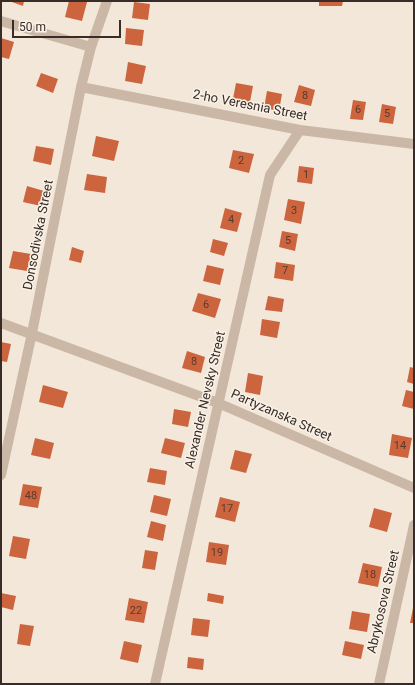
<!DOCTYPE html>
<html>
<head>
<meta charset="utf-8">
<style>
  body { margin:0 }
  #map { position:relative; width:415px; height:685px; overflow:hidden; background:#f3e7da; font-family:Roboto,sans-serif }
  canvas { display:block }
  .frame { position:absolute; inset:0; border:2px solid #372c27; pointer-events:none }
  .scale { position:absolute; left:12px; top:20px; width:109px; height:18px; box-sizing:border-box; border:2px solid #372c27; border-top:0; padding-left:5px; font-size:12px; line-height:14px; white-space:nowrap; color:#372c27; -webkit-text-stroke:3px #faf1e6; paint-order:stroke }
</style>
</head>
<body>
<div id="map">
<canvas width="415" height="685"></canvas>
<div class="frame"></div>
<div class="scale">50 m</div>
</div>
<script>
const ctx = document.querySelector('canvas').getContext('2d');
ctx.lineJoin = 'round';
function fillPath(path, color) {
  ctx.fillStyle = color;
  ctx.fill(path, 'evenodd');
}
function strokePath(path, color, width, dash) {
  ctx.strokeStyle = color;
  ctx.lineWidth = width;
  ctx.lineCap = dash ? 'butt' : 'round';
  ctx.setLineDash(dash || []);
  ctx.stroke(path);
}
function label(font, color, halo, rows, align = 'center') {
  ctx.font = font + ' Roboto,sans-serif';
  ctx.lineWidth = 3;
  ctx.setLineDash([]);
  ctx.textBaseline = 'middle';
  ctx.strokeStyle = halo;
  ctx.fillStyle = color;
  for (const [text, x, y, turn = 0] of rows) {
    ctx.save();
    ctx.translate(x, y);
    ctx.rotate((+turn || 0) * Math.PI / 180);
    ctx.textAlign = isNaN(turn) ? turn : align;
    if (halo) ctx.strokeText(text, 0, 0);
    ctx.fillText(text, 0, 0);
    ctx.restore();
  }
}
const building = new Path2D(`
  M9,1H24L23,6Z
  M69,1H82L87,2L82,21L65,17Z
  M319,1H343L342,6H319Z
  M134,2L150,4L148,20L132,18Z
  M126,28L144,30L142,46L125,44Z
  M1,38L14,42L9,59L1,57Z
  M128,62L146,66L142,84L125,81Z
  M41,73L58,79L53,93L36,86Z
  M236,83L253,86L249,107L232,104Z
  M299,85L315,90L311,106L294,102Z
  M267,91L282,94L279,111L264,108Z
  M353,100L366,102L363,120L350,119Z
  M382,104L396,107L393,124L379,122Z
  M96,136L119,141L114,161L92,156Z
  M36,146L54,149L51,165L33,161Z
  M233,150L254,154L249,173L229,168Z
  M299,166L314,168L312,184L297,182Z
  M87,174L107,177L105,193L84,190Z
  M27,186L44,191L41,206L23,202Z
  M288,199L305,202L301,224L284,220Z
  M225,208L242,213L237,232L220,228Z
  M282,231L298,234L295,251L279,247Z
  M213,239L228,243L224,256L210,252Z
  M72,247L84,251L81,263L69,260Z
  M13,251L31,254L27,271L9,268Z
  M276,262L295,265L293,281L274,278Z
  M207,265L224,269L220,285L203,281Z
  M198,293L221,299L215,318L192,311Z
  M268,296L284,299L282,312L265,310Z
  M262,319L280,322L277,338L260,335Z
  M1,342L11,344L7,362L1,361Z
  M187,351L205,357L201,373L182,368Z
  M410,367L414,368V384L407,382Z
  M248,373L263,376L260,395L245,392Z
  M43,385L68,392L63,408L39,402Z
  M406,390L414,392V409L402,406Z
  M174,409L191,412L188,427L172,424Z
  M392,434L412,438L408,458L389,455Z
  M35,438L54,443L50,459L31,455Z
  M165,438L185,443L181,458L161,453Z
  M235,450L252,454L246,473L230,469Z
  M150,468L167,471L165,485L147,482Z
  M23,484L42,487L38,508L19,505Z
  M154,495L171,499L167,516L150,512Z
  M220,497L240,502L235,522L215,517Z
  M374,508L392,513L387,532L369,527Z
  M151,521L166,525L163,541L147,537Z
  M13,536L30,539L26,559L9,556Z
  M209,542L229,545L226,565L206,562Z
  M145,550L158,552L155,570L142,568Z
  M363,563L382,567L378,587L358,583Z
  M1,593L16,596L13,610L1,607Z
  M208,593L224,596L223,604L207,601Z
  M129,598L148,602L144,623L125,620Z
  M413,608L414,609V623H410Z
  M352,611L370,614L367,632L349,629Z
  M193,618L210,620L208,637L191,635Z
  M20,624L34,626L30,646L17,644Z
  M124,641L142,645L138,663L120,659Z
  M345,641L364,645L361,659L342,655Z
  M188,657L204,659L203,670L187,668Z`);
const street = new Path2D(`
  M1,21L91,47
  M81,87L300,130L414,144
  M1,323L218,403L414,488
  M1,475L32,333L81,87L91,47L107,1
  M155,684L270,175L300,130
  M379,684L414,525`);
const numberNames = [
  ["8",305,96],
  ["6",358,110],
  ["5",387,114],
  ["2",241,161],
  ["1",306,175],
  ["3",294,211],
  ["4",231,220],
  ["5",288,241],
  ["7",285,271],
  ["6",206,305],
  ["8",194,362],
  ["14",400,446],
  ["48",31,496],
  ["17",227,509],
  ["19",217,553],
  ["18",370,575],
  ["22",136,611]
];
const streetNames = [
  ["2-ho Veresnia Street",250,106,11],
  ["Donsodivska Street",39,235,-79],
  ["Alexander Nevsky Street",206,400,-77],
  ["Partyzanska Street",281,416,24],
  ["Abrykosova Street",384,602,-77]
];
fillPath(building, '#cc643e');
strokePath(street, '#cbb7a5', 10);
label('11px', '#5c3a2d', null, numberNames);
label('13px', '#372c27', '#faf1e6', streetNames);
</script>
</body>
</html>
